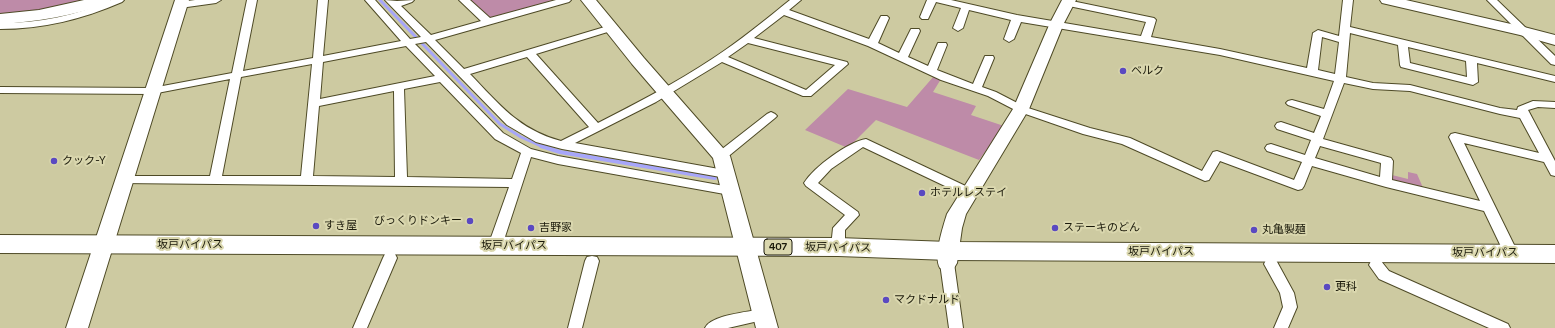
<!DOCTYPE html>
<html>
<head>
<meta charset="utf-8">
<style>
  body { margin:0 }
  canvas { display:block; background:#cdcaa1 }
</style>
</head>
<body>
<canvas width="1555" height="328"></canvas>
<script>
const ctx = document.querySelector('canvas').getContext('2d');
ctx.lineJoin = 'round';
function fillPath(path, color) {
  ctx.fillStyle = color;
  ctx.fill(path, 'evenodd');
}
function strokePath(path, color, width, dash) {
  ctx.strokeStyle = color;
  ctx.lineWidth = width;
  ctx.lineCap = dash ? 'butt' : 'round';
  ctx.setLineDash(dash || []);
  ctx.stroke(path);
}
function label(font, color, halo, rows, align = 'center') {
  ctx.font = font + ' "Space Grotesk","Noto Sans JP",sans-serif';
  ctx.lineWidth = 4;
  ctx.setLineDash([]);
  ctx.textBaseline = 'middle';
  ctx.strokeStyle = halo;
  ctx.fillStyle = color;
  for (const [text, x, y, turn = 0] of rows) {
    ctx.save();
    ctx.translate(x, y);
    ctx.rotate((+turn || 0) * Math.PI / 180);
    ctx.textAlign = isNaN(turn) ? turn : align;
    if (halo) ctx.strokeText(text, 0, 0);
    ctx.fillText(text, 0, 0);
    ctx.restore();
  }
}
const green = new Path2D(`
  M0,0H115C78,11 39,24 0,23Z
  M469,0H556L489,18Z
  M934,76L941,79L933,92L976,106L971,115L1004,126L979,160L876,120L848,148L805,130L848,89L907,107Z
  M1408,172L1417,174L1424,190L1392,180V175L1408,179Z`);
const streamFar1 = new Path2D(`
  M380,0L500,124L521,137L543,147`);
const stream = new Path2D(`
  M541,146L560,152L715,178`);
const street = new Path2D(`
  M111,0H124L122,2C83,19 43,29 0,29V23C39,23 76,16 111,0Z
  M195,0H221L216,3L180,8L175,5L180,2Z
  M247,0H257L243,71L313,58L318,0H328L323,56L401,41L365,0H375L410,39L421,37L385,0L397,1L414,0L412,2L401,6L431,35L481,21L459,0H470L490,18L556,0H571L569,2L435,40L464,69L608,26H614L616,28L614,30L536,54L598,123C637,103 676,83 712,59C740,41 765,20 790,0H801L789,10L869,39L881,16H887L889,18L878,43L899,53L911,29H919L920,31L908,57L928,66L938,43H946L947,45L937,70L973,84L985,56H993L994,58L982,87L996,92L1025,107L1090,128L1130,138L1202,171L1213,152L1217,151L1294,180L1302,162L1267,151L1265,148L1267,145L1271,144L1305,155L1311,140L1277,129L1275,126L1277,123L1281,122L1314,133L1321,116L1288,105L1286,103L1288,101L1292,100L1324,109L1334,81L1220,55L1021,22L1014,39L1009,42L1004,39L1011,20L969,10L963,28L958,31L953,28L961,8L936,2L928,19H922L920,17L927,0H951L1017,15L1141,36L1146,22L1064,5L1062,3L1064,1L1067,0L1154,18L1156,20L1151,37L1220,49L1307,68L1313,33L1318,30L1339,36L1343,0H1353L1350,27L1555,76V82L1477,63L1478,82L1473,85L1401,67L1400,65L1398,45L1350,33L1346,77L1373,83L1410,85L1500,108L1517,110L1518,107L1533,101L1555,102V108L1538,107L1528,110L1555,161V176L1551,175L1544,162L1464,143L1518,253L1516,257L1511,258L1506,257L1484,211L1386,187L1312,166L1304,186L1302,189L1298,190L1220,161L1209,180L1205,181L1122,144L1083,134L1017,111L988,96L941,80L868,46L784,15L754,38L847,62L848,64L811,96H803L722,62L656,102L575,143L730,171L732,174L730,177L726,178L562,149L536,142L507,125L426,42L415,44L503,133L531,149L558,156L730,187L734,188L736,191L734,194L730,195L558,164L531,157L502,246L500,249L495,251L490,249L488,246L509,187L120,183L118,180L120,177L124,176H210L230,79L152,94L0,93V87L152,88L232,73ZM1322,37L1339,42L1335,74L1318,70ZM748,43L835,65L806,90L728,57ZM406,46L435,76L320,99L323,62ZM1408,47L1466,61L1467,77L1410,63ZM527,57L589,127L561,141C519,130 499,104 470,74ZM312,64L301,176H222L241,77ZM440,82L495,139L521,153L512,179L407,177L404,89ZM1344,83L1373,89L1410,91L1500,114L1520,118L1539,153L1455,133L1451,134L1449,137L1480,201L1392,180L1393,161L1391,158L1323,139ZM394,91L395,177L313,176L319,106ZM1320,146L1381,163L1380,177L1315,158Z
  M1487,0H1497L1555,56V65L1551,64Z
  M771,112L775,114L777,116L775,118L725,159H717L715,156L717,153L767,114Z
  M866,139L974,190L976,193L974,196L970,197L966,196L863,147L831,169L818,183L858,212L859,215L845,230V247L843,250L838,252L833,250L831,247L833,228L845,215L806,186L804,183C814,167 848,142 866,139Z
  M390,253L395,254L397,258L367,328H353L383,258L385,254Z
  M592,256L597,257L599,261L582,328H568L585,261L587,257Z
  M947,258L952,259L954,263L963,328H949L940,263L942,259Z
  M1271,259L1276,260L1294,293L1297,307L1288,328H1274L1283,307L1280,293L1264,264L1266,260Z
  M1376,260L1381,261L1389,271L1508,324L1510,328H1489L1379,279L1369,265L1371,261Z
  M762,309L767,311L769,315L767,319L728,328H705C711,315 748,312 762,309Z`);
const secondary = new Path2D(`
  M175,0H189L88,328H66Z
  M581,0H596L644,58L730,156L778,328H756L713,158L632,64Z
  M1062,0H1076L1064,23L1029,109L966,214L962,228L957,263L954,268L947,271L940,268C933,257 943,227 947,214L1013,109L1050,23Z
  M1380,0H1406L1524,27L1555,35V45L1520,35L1382,3Z`);
const highway = new Path2D(`
  M84,0H111L108,4C73,15 37,22 0,24V14L39,10Z
  M0,235L838,238L949,242L1555,245V263L949,260L838,256L0,253Z`);
const markers = [
  [1123,71,4,"#5a49c1"],
  [54,161,4,"#5a49c1"],
  [922,193,4,"#5a49c1"],
  [470,221,4,"#5a49c1"],
  [316,226,4,"#5a49c1"],
  [531,228,4,"#5a49c1"],
  [1055,228,4,"#5a49c1"],
  [1254,230,4,"#5a49c1"],
  [1327,287,4,"#5a49c1"],
  [886,300,4,"#5a49c1"]
];
const shields = [
  [778,247,28]
];
const shieldNames = [
  ["407",778,247]
];
const poiNames = [
  ["ベルク",1131,71],
  ["クック-Y",62,161],
  ["ホテルレステイ",930,193],
  ["びっくりドンキー",462,221,"right"],
  ["すき屋",324,226],
  ["吉野家",539,228],
  ["ステーキのどん",1063,228],
  ["丸亀製麺",1262,230],
  ["更科",1335,287],
  ["マクドナルド",894,300]
];
const streetNames = [
  ["坂戸バイパス",190,245],
  ["坂戸バイパス",514,246],
  ["坂戸バイパス",838,248,1],
  ["坂戸バイパス",1161,252],
  ["坂戸バイパス",1485,253]
];
fillPath(green, '#be8ba8');
strokePath(streamFar1, '#a7a6f9', 3);
strokePath(stream, '#a7a6f9', 4);
strokePath(street, '#4e4a26', 2);
strokePath(secondary, '#4e4a26', 2);
strokePath(highway, '#4e4a26', 2);
fillPath(street, '#fff');
fillPath(secondary, '#fff');
fillPath(highway, '#fff');
for (const [x, y, r, color] of markers) {
  const dot = new Path2D();
  dot.arc(x, y, r, 0, 2 * Math.PI);
  ctx.fillStyle = color;
  ctx.fill(dot);
  strokePath(dot, '#dad7ae', 1.5);
}
for (const [x, y, w] of shields) {
  const box = new Path2D();
  box.roundRect(x - w / 2, y - 8, w, 16, 3);
  ctx.fillStyle = '#dad7ae';
  ctx.fill(box);
  strokePath(box, '#1a190a', 1);
}
label('bold 10px', '#1a190a', null, shieldNames);
label('11px', '#1a190a', '#dad7ae', poiNames, 'left');
label('11px', '#1a190a', '#dad7ae', streetNames);
</script>
</body>
</html>
